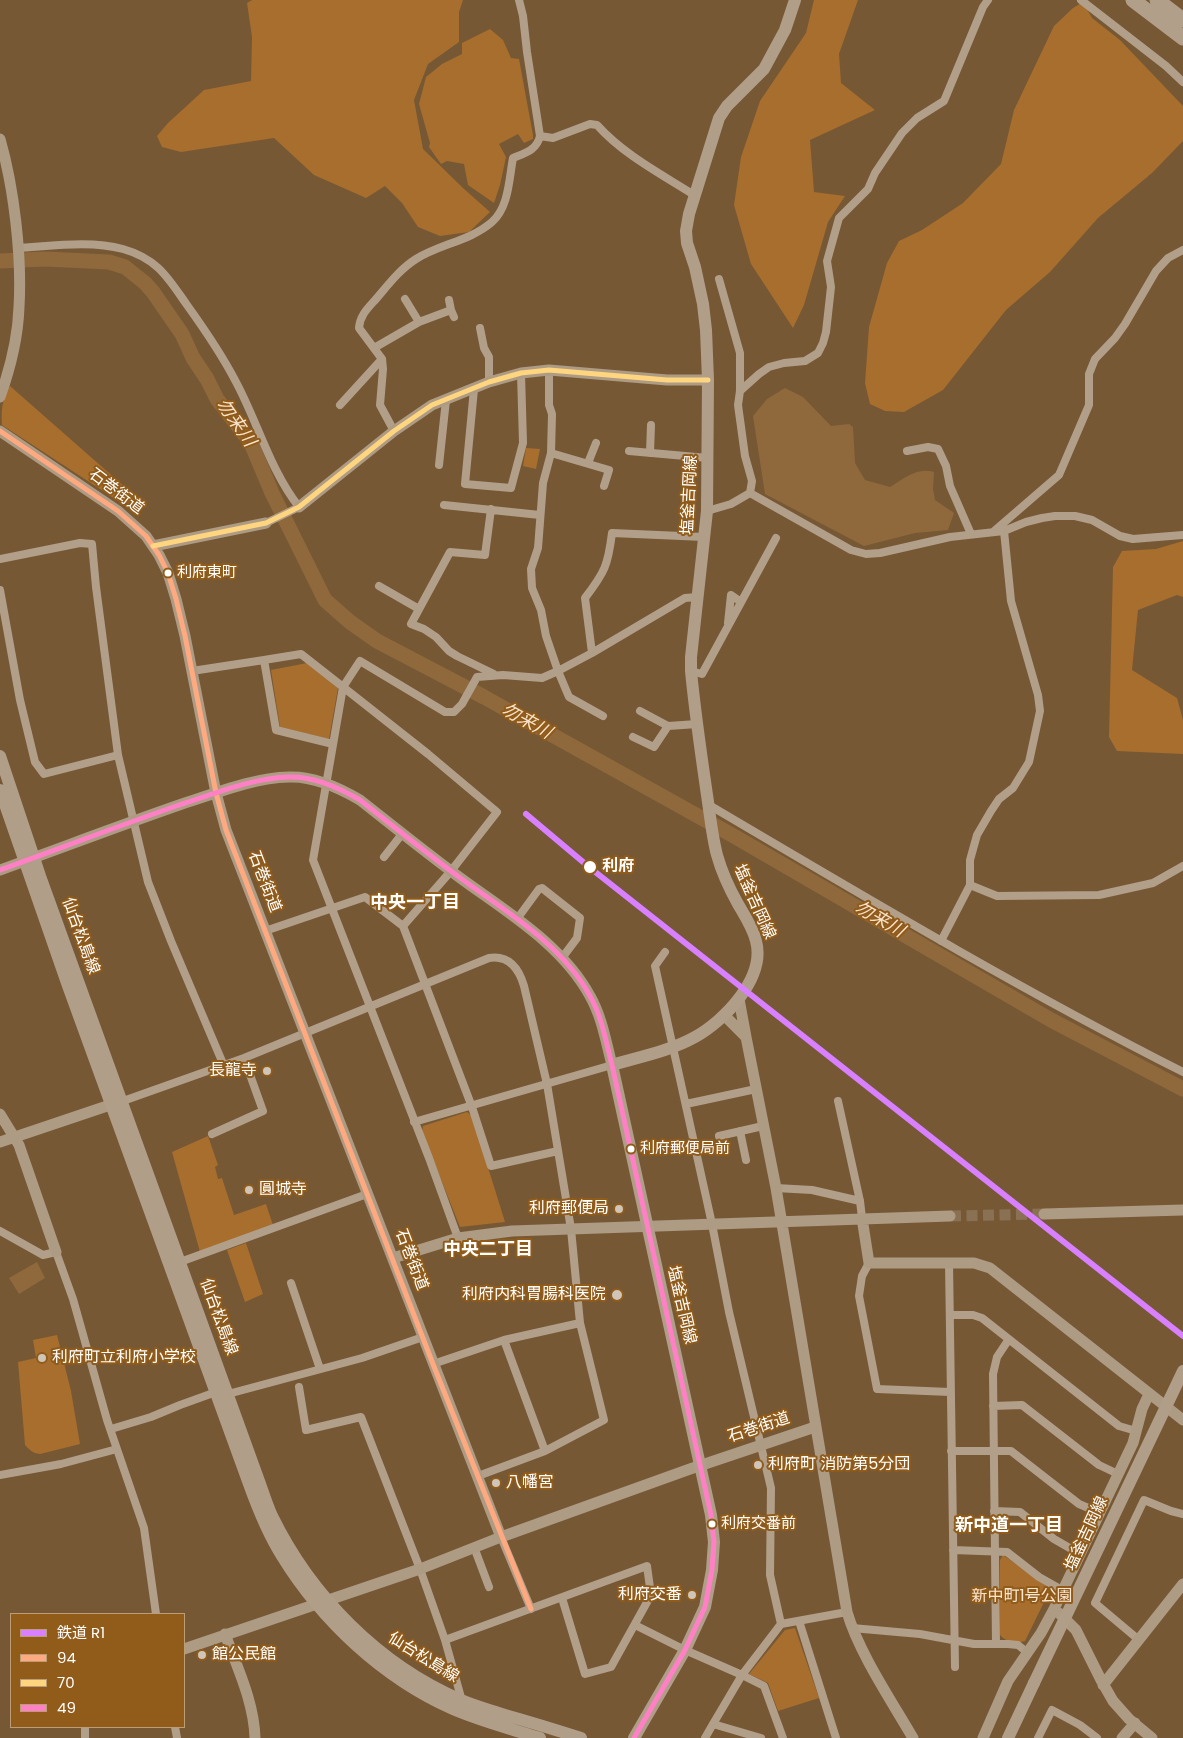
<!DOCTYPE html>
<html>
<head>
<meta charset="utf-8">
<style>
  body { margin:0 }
  #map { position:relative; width:1183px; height:1738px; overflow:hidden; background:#765835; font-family:Poppins,"Noto Sans JP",sans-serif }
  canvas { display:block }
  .legend { position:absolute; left:10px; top:1613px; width:175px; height:115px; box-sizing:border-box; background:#915b1a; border:1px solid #bd9d76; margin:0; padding:6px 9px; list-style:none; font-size:15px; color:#fff }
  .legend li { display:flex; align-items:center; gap:10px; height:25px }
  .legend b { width:25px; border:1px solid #bd9d76 }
</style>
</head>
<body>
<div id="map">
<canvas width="1183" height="1738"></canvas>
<ul class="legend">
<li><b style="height:6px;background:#d880ff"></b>鉄道 R1</li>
<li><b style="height:6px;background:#ffa980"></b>94</li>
<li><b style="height:6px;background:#ffd580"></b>70</li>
<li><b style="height:6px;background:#ff80c5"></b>49</li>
</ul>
</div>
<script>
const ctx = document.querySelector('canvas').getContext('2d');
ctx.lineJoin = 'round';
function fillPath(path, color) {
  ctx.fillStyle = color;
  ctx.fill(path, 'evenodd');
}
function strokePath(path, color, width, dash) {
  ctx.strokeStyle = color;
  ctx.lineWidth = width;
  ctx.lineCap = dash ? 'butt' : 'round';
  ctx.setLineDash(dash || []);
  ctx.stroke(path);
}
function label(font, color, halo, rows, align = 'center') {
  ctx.font = font + ' Poppins,"Noto Sans JP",sans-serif';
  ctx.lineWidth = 4;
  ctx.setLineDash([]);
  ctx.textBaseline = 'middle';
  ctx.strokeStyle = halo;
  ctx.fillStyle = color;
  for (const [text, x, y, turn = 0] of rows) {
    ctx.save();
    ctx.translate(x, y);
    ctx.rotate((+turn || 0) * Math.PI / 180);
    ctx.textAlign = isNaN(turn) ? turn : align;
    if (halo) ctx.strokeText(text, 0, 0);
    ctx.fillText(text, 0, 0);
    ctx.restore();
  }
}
const green = new Path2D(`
  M252,0H463L459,12V42L428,64L414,100L423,149L463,188L490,212L469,232L440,236L418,227L402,203L385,186L366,198L314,175L274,138L181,152L162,147L157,136L168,123L204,90L251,81L252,37L247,3Z
  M814,0H858L839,54L841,83L875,110L810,140L814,192L845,196L828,222L804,305L793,328L751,264L734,205L741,157L760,101L806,33Z
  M1083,2L1092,18L1120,40L1183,106V141L1152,173L1098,218L1050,272L1006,310L943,390L904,412L885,411L870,404L865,383L869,327L887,263L899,241L922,230L963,203L1001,164L1014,110L1054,26L1073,8Z
  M490,29L503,40L511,58L519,59L533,135V139L524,143L518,134L499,144L506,157L500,185L494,203L468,185L464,164L447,161L441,164L429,147L430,143L419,104L426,77L442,64L462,54V43Z
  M10,386L134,495L126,506L2,425C1,411 2,398 10,386Z
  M526,448L540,449L536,469L523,466Z
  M1183,541V597L1177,595L1138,610L1132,670L1177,698L1183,720V754L1117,751L1109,737L1113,567L1122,551L1156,549Z
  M307,663L338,688L329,739L280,727L271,670Z
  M467,1112L472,1116L505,1222L460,1227L422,1132L423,1126Z
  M208,1136L218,1165L215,1167L218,1179L222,1178L234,1215L266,1204L273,1225L200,1252L172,1152Z
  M246,1243L263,1294L245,1302L227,1250Z
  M57,1335L71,1391L80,1444L40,1454C32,1453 30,1450 25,1445L18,1362L36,1358L33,1340Z
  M1003,1555L1047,1586L1049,1592L1025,1641C1017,1644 1006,1642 1000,1635V1560Z
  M795,1628L819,1698L778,1711L768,1683L749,1674L785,1630Z`);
const water = new Path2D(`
  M785,388L803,397L831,426L849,424L853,427L855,463L865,480L890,487C905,478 917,467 934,472L933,489L935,500L954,513L948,530L915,533L864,546L765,494L753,416L767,399Z
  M37,1262L45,1278L19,1294L9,1278Z`);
const river = new Path2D(`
  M0,261L45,259L109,262L125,267L145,283L153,292L182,334L193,358L207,379L217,399L251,443L272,493L325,600L350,622L377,641L484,697L732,835L1051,1020L1183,1089`);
const secondaryTunnel = new Path2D(`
  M950,1216L1044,1214`);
const street = new Path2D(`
  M1081,0L1166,66L1183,82
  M540,136L553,138L590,124L597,125C624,155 661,174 694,195
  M17,248C52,246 90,240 123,249C158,259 168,278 187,305C205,330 222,355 236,382C258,423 270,470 299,507L266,523
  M719,279L740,353V391L738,405L745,456L752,481L750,493
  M449,300L451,310
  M419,322L451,310L454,317
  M480,328L484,348L489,357V382
  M374,348L419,322L405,299
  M549,370V405L552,414L551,453L543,483L538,548L531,569L532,588L541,610L546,636L558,671L569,697L603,716
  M474,389L465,484L511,488L523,443L521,373
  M740,391L759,374L769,367L784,363L805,361L818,353L823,343L826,332L831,287L827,261L839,218L868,189L875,173L902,133L917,118L944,101L983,7L988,0
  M340,405L382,359
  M394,431L380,405L383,369L382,359L359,328C360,315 368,308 376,299C388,285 400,269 416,259C440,244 470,241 492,222C509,207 509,179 513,158C525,153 537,150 540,136L527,52L523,16L519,0
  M629,451L708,458
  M907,451L928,447L938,449L946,466L950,486L971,534
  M551,453L609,470L604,486
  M650,453L651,425
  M588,463L596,443
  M439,465L446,400
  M444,505L540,515
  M491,509L485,555L450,552L411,624L424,629L436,637L449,651L457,656L494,674
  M707,511L731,504L750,493L851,550L866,554L880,553L950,537L1004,531L1026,522L1042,518L1055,516H1075L1092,520L1120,536L1133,539L1183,535
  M993,532L1059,475L1089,405V374L1095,359L1115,338L1125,324L1156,271L1168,258L1183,250
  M0,559L80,543L92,544L96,587L118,755
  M379,586L419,609
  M0,590L20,700L35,762L44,774L118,755L148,882L171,941L224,1066
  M728,623L731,595L741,602
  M592,653L585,598C605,572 608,565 612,533L704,537
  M264,660L301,654L343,687L313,860L429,1158L458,1238
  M192,671L264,660L276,730L333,744
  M691,671L702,674L776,538
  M640,711L668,726L697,724
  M633,737L654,747L668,726
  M709,805C865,897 1021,990 1183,1072
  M384,857L402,834
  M970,885V860L977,835L991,811L999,799L1013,788L1029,762L1040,711L1038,695L1011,601L1004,531
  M517,919L539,889L542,888L580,918L577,938L562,958
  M265,931L365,897L403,926
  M941,941L970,885L997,896L1099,895L1153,883L1183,866
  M665,952L655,966L712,1224L729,1312L771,1488L770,1575L781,1624L847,1612
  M123,1101L244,1058L489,958C509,955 519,969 524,986L547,1084L571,1229L580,1323L604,1420L545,1451L478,1476
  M838,1101L860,1201L862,1218
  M686,1104L756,1089
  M414,1122L612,1065
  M740,1131L746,1160
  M212,1134L263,1111L244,1058
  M719,1136L763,1126
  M558,1151L491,1166L472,1107L403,926L451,871L497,812L428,754L343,687L360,661L445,712H454L462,704L477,677L503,675L542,678L558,671L592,653L685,598L697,597
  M776,1188L812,1190L860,1201
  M0,1231L43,1255L56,1252L73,1299L107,1420L144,1528L156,1614
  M180,1262L367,1194
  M869,1263L862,1276L859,1296L877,1389L950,1392
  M949,1263L955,1667
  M291,1283L320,1369
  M950,1315H973L982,1318L1119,1426L1136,1431
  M504,1340L545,1451
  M433,1364L504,1340L580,1323
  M299,1387L306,1430L361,1417L420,1569L445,1640L462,1701
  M228,1394L362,1358L423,1337
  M993,1406L1022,1405L1099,1465L1118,1474
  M111,1429L151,1417L180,1405L216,1392
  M951,1451H1011L1079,1504L1100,1513
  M0,1475L61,1464L117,1449
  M994,1511L1020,1512L1054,1539L1080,1554
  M501,1537L531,1609
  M474,1547L489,1587
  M953,1550L1007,1552L1039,1577L1062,1590
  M799,1621L836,1738
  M635,1625L685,1650L742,1675L781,1624
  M852,1628L920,1634L974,1644H1008L1018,1645L1028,1653
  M445,1640L647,1566L651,1595L611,1667L585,1674L562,1598
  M1139,1640L1095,1603L1144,1500L1171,1511L1183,1514
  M996,1644L993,1374L997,1357L1009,1339
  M175,1727L177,1738
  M85,1738V1727
  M705,1738L713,1724
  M761,1738L713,1724L742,1675L764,1686L783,1738
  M1038,1738L1052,1710L1080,1725L1097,1738`);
const secondary = new Path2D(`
  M0,139C14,188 22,256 19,307C18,336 10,369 0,397
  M0,431L118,511L146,536L159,555L168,573L176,599L185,636L216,793L226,830L501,1537
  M299,507L394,431L432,405L489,382L521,373L549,370L667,380H708
  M153,546L266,523
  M0,870C61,848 121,825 182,804C217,793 252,778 289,777C314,776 338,787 360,800C393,826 425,852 459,877C505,911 562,944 590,996C602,1017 606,1042 612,1065
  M739,999L746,1037
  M724,1015L746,1037L776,1188L847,1612C859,1653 891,1700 913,1738
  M0,1114L19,1145L56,1252
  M0,1142L119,1102
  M1044,1214L1183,1210
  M862,1218L869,1263H974L990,1268L1183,1420
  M393,1258L458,1238L512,1231L950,1216
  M1059,1613L1076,1630L1101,1680L1113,1701L1129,1719L1152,1738
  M225,1634C237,1667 254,1702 255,1738
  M184,1649L420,1569L501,1537L690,1469L815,1427
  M1103,1685L1183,1584
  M983,1738L1008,1681L1041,1633L1054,1609L1133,1443L1142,1409L1149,1394
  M1122,1738L1135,1723`);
const primary = new Path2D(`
  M0,756L40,876L259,1481C263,1492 267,1505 272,1516C311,1596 379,1665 461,1700C475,1706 490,1710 505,1715C530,1722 556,1730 581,1738
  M0,790L67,983L249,1484C258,1509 268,1534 282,1556C322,1621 383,1678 453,1709C481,1721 511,1729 540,1738
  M634,1738L685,1650L705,1607L712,1570L714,1542L711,1515L612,1065C639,1057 670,1051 695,1037C724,1021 766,978 756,941C753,928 745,916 738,904C729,888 722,873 717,855C712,836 710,815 707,795C701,754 695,713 691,671V657L707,511L708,380L706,330L703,304L695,267L687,243L686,231L689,214L719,118L727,106L764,69L785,30L795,0
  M1008,1738L1034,1683`);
const highway = new Path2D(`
  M1133,0L1183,38
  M1157,0L1183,20`);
const rail = new Path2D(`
  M526,814L589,867L900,1112`);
const primaryBridge = new Path2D(`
  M1034,1683L1183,1371`);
const bus1 = new Path2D(`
  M0,431L118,511L146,536L159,555L168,573L176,599L185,636L216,793L226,830L433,1364L531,1609`);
const bus2 = new Path2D(`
  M153,546L266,523L299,507L394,431L432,405L489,382L521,373L549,370L667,380H708`);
const bus3 = new Path2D(`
  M0,870C61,848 121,825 182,804C217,793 252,778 289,777C314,776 338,787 360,800C393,826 425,852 459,877C505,911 562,944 590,996C602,1017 606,1042 612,1065L711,1515L714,1542L712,1570L705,1607L685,1650L634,1738`);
const rail1 = new Path2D(`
  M526,814L589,867L1183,1336`);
const markers = [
  [168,573,4.5,"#fff"],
  [590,867,7,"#fff"],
  [267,1071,5,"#cfc5b8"],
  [631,1149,4.5,"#fff"],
  [249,1190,5,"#cfc5b8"],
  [619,1209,5,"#cfc5b8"],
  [617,1295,6,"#cfc5b8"],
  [42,1358,5,"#cfc5b8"],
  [758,1465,5,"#cfc5b8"],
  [496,1483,5,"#cfc5b8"],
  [712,1524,4.5,"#fff"],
  [692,1595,5,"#cfc5b8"],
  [202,1655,5,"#cfc5b8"]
];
const busNames = [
  ["利府東町",177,573],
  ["利府郵便局前",640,1149],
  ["利府交番前",721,1524]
];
const streetNames = [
  ["石巻街道",116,492,37],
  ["塩釜吉岡線",690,495,-87],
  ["石巻街道",264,882,69],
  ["塩釜吉岡線",754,902,66],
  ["仙台松島線",80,936,70],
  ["石巻街道",411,1260,69],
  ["塩釜吉岡線",681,1305,77],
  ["仙台松島線",218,1317,70],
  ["石巻街道",759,1428,-18],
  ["塩釜吉岡線",1087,1534,-65],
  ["仙台松島線",423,1658,32]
];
const stopNames = [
  ["利府",602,867]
];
const poiNames = [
  ["長龍寺",257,1071,"right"],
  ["圓城寺",259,1190],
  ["利府郵便局",609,1209,"right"],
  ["利府内科胃腸科医院",606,1295,"right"],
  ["利府町立利府小学校",52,1358],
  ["利府町 消防第5分団",768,1465],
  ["八幡宮",506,1483],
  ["利府交番",682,1595,"right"],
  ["館公民館",212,1655]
];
const parkNames = [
  ["新中町1号公園",1022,1597]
];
const waterNames = [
  ["勿来川",235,423,55],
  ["勿来川",526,722,29],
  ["勿来川",879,920,30]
];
const neighbourhoodNames = [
  ["中央一丁目",415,903],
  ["中央二丁目",488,1250],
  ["新中道一丁目",1009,1526]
];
fillPath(green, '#a76e2e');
fillPath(water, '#8f693b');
strokePath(river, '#8f693b', 15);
strokePath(secondaryTunnel, '#8b7153', 11, [11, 5.5]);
strokePath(street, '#b29f8a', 8);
strokePath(secondary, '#ad9b84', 11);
strokePath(primary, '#b19e89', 12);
strokePath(highway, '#b29f8a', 15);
strokePath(rail, '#b29f8a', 2.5, [9, 4]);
strokePath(primaryBridge, '#b19e89', 12);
strokePath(bus1, '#ffa980', 5);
strokePath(bus2, '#ffd580', 5);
strokePath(bus3, '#ff80c5', 5);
strokePath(rail1, '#d880ff', 6);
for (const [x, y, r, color] of markers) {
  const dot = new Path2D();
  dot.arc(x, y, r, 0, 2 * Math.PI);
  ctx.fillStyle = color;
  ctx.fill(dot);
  strokePath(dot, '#915b1a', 2);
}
label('15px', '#fff', '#915b1a', busNames, 'left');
label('16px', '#fff', '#915b1a', streetNames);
label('bold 16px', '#fff', '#915b1a', stopNames, 'left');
label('16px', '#fff', '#915b1a', poiNames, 'left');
label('16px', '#fbe6d0', '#915b1a', parkNames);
label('italic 18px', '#f9e3cb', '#915b1a', waterNames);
label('bold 18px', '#fff', '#915b1a', neighbourhoodNames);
</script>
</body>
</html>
